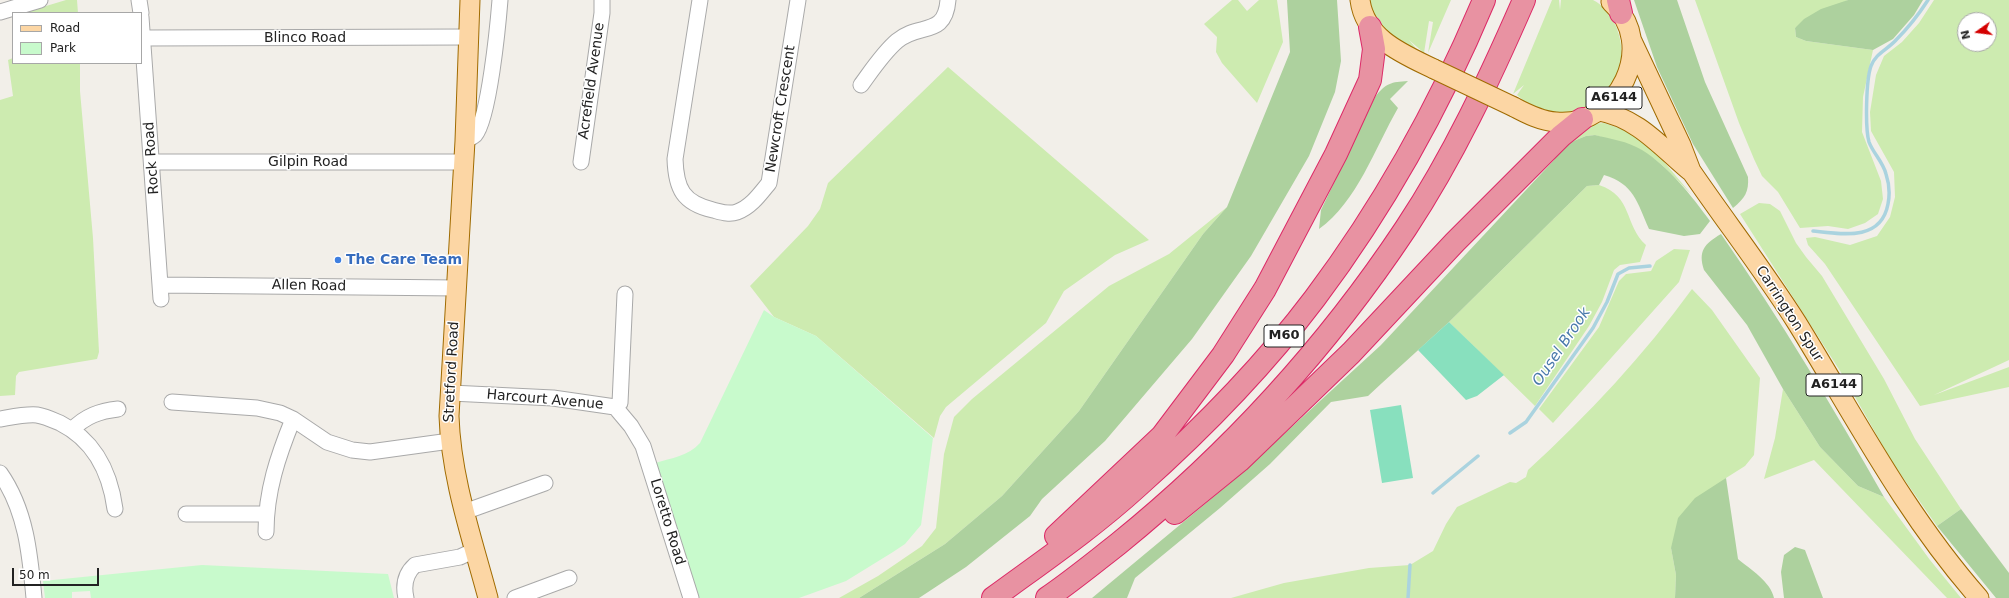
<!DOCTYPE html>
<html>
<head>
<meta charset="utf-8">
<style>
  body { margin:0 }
  #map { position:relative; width:2009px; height:598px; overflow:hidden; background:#f2efe9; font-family:"DejaVu Sans",sans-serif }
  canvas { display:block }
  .legend { position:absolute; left:12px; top:12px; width:130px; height:52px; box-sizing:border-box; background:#fff; border:1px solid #a7a7a7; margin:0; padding:5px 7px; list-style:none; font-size:12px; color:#222 }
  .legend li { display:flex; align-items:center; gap:8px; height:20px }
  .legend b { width:20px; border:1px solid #a7a7a7 }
  .north { position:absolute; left:1957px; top:12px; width:40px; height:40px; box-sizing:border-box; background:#fff; border:1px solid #a7a7a7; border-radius:50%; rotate:256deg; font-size:11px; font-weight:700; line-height:16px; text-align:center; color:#222 }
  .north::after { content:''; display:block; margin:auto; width:14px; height:18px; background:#d40000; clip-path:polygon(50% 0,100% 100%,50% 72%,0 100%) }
  .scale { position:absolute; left:12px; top:568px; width:87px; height:18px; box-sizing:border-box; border:2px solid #222; border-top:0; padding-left:5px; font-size:12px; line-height:14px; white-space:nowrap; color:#222; -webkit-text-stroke:3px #fff; paint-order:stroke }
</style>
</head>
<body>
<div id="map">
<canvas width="2009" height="598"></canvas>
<ul class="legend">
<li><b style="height:5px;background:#fcd6a4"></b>Road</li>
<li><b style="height:11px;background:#c8facc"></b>Park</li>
</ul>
<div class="north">N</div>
<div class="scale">50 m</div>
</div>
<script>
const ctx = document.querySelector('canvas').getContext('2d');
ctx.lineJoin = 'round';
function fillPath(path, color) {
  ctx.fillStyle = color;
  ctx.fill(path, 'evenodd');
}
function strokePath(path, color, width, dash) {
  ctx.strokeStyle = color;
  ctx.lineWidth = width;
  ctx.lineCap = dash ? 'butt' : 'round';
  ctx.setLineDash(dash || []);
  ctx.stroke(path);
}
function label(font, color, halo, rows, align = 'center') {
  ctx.font = font + ' "DejaVu Sans",sans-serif';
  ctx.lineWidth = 3;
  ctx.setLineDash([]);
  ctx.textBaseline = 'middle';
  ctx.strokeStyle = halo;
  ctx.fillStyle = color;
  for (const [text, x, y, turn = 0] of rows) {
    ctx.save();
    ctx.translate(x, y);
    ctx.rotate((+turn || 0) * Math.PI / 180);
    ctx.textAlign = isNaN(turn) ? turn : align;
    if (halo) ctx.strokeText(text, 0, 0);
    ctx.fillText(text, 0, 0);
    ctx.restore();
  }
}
const grass = new Path2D(`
  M66,0H77L78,13H23Z
  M1232,0H1238L1247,11L1259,0H1277L1283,42L1257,103L1222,63L1216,52L1217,37L1204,24Z
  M1370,0H1451L1428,53L1433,22L1429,21L1424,53L1409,40L1420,53C1396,39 1375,30 1370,0Z
  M1552,0H1559L1560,10L1561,0H1593C1603,5 1611,15 1615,24C1632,62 1615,104 1573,112C1555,116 1538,108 1522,102L1523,100L1517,95L1524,85L1513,94Z
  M1695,0H1848L1795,28L1796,37L1806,41L1873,50L1863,97L1862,132L1881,181L1883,199L1878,214L1865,223L1848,229L1828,226L1800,228L1778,192L1762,176L1754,159L1739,123Z
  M1934,0H2009V360L1934,395L2009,367V387L1920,406L1825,264L1808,245L1806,238L1815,237L1850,245L1877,236L1890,217L1895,197L1894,172L1871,131L1870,112L1876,75L1884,56L1902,42L1919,23ZM1965,20H1989V44H1965Z
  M13,58V63H80V91L93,238L99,352L97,359L19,372L16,376L15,395L0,396V100L13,96L8,60Z
  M948,67L1149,240L1115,255L1064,291L1046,323L946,407L940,416L934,438L816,336L774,317L750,286L808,226L820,209L828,183Z
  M1604,123L1633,133L1659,156L1692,195L1662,165L1641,150L1595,135L1586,136L1561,146L1589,124Z
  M1599,185C1633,196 1624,225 1646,245L1640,262L1620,265L1614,270L1602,302L1589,326L1535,406L1449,322L1587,186Z
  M1759,203L1770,204L1780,211L1796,243L1806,257L1822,276L1884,379L1915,439L1961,509L1937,526L1892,462L1842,374L1740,214Z
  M1227,207L1203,234L1079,411L1002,496L945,544L859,598H839L878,576L922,546L936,528L944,454L954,417L972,399L1109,286L1169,254Z
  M1674,249L1690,250L1679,282L1553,423L1539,409L1599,327L1619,281L1626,274L1651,271L1656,261Z
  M1692,289L1712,310L1760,378L1754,455L1745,466L1726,478L1671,548L1676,575L1675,598H1231L1284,583L1369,568L1410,565L1433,551L1446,524L1457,507L1510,482L1516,483L1526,477L1528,470C1588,415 1644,355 1692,289Z
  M1783,389L1820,447L1858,486L1884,497L1930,560L1961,598H1947L1814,460L1764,479L1775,438Z`);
const forest = new Path2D(`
  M1287,0H1337L1341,61L1335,92L1309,156L1251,256L1192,339L1105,441L1042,499L1030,516L966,567L919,598H859L945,544L1002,496L1079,411L1203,234L1227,207L1290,52Z
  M1634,0H1677L1705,82L1748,177C1749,192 1745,198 1733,208L1693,144L1657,67Z
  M1848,0H1923L1914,15L1893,39L1873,50L1806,41L1796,37L1795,28L1804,19L1821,9Z
  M1408,81L1390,99L1398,108C1375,148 1357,202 1319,229L1321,210L1375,97C1386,83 1391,82 1408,81Z
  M1595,135C1611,139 1627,141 1642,150C1669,167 1691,195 1710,221L1700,234L1684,236L1649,229C1637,202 1634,184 1604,175L1599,185L1587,186L1449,322L1382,383L1368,396L1331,402L1270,464L1220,508L1135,578L1127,598H1092L1235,479L1381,345L1554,160L1561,146L1586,136Z
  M1721,234C1780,319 1833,407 1884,497L1858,486L1820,447L1783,389L1747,325L1704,270C1698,251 1704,244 1721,234Z
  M1726,478L1738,559C1750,569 1771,582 1774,598H1675L1676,575L1671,548L1678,518L1695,498Z
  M1961,509L2009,573V598H1996L1937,526Z
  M1795,547L1805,550L1823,598H1784L1781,572L1784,555Z`);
const park = new Path2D(`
  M764,310L774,317L816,336L933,438L921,525L905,544L893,552L846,581L799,598H699L655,463C672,458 688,456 700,443Z
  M202,565L388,574L394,598H91L90,591L72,592V598H45L43,581Z`);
const pitch = new Path2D(`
  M1449,322L1504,375L1477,396L1466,400L1418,350Z
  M1401,405L1413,478L1382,483L1370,410Z`);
const stream = new Path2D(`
  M1813,231C1841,234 1881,242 1888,204C1890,194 1889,183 1886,174C1883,162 1873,153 1869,142C1865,128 1866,80 1871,66C1876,53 1887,50 1896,40C1908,28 1919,14 1928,0
  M1510,433L1526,422L1593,328L1607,302L1618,274L1629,268L1650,266
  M1433,493L1478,456
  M1408,598L1410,565`);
const minor = new Path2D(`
  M139,0L141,13
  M700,0L675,159C676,189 683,203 713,210C721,212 729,215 737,212C751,207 760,194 769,183L798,0
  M0,12L40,0
  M141,17L161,299
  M143,38L468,37
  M861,85C872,70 883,53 897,41C919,22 945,38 948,0
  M465,141C468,139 473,137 475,135C489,119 498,25 500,0
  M152,162H463
  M581,162L602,13V0
  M160,285L457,288
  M451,393L553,398L615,407L631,426L643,446L691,598
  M172,402L257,408L280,413L293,419L327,442L352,450L370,452L450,441
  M615,407L620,403L625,294
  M0,419C12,417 25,414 37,415C44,416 53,420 60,423C94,440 110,472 115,509
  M72,430C85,416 100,411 118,409
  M0,473C26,510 30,554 34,598
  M464,512L545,483
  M186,514H266
  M266,532C266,491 278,456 293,419
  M406,598C403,585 405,574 415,565L460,557L475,550
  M515,598L569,578`);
const major = new Path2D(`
  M470,0L465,141L449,416C451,478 472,538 488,598
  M1360,0C1365,39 1403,54 1434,69
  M1632,41L1681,145L1691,171C1726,222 1764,271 1797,323C1855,417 1905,514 1979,598
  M1514,107C1527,114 1541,121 1556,122C1618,128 1659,44 1611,2
  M1599,111C1638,118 1661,147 1690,171`);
const highway = new Path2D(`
  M1618,0L1621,13
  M1175,513L1239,461L1351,353L1455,242L1561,136L1582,119
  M1056,536L1162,436L1223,355L1265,289L1336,154L1370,80L1374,49L1370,27
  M993,598C1042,562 1092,528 1137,487C1201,430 1263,367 1315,298C1384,206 1440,105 1484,0
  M1047,598C1072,581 1095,562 1118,544C1229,454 1327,347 1406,228C1453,157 1490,78 1524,0`);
const majorBridge = new Path2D(`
  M1434,69L1514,107`);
const markers = [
  [338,260,4,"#3f7fe0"]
];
const shields = [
  [1614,98,56],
  [1284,336,40],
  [1834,385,56]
];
const shieldNames = [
  ["A6144",1614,98],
  ["M60",1284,336],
  ["A6144",1834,385]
];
const streetNames = [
  ["Blinco Road",305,38],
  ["Acrefield Avenue",592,81,-82],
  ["Newcroft Crescent",781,109,-81],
  ["Rock Road",152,158,-94],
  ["Gilpin Road",308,162],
  ["Allen Road",309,286,1],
  ["Carrington Spur",1789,314,57],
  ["Stretford Road",452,372,-87],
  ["Harcourt Avenue",545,400,5],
  ["Loretto Road",667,522,73]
];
const shopNames = [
  ["The Care Team",346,260]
];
const waterNames = [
  ["Ousel Brook",1562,347,-56]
];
fillPath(grass, '#cdebb0');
fillPath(forest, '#add19e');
fillPath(park, '#c8facc');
fillPath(pitch, '#88e0be');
strokePath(stream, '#aad3df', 3.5);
strokePath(minor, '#a9a9a9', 17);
strokePath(major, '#a06b00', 21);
strokePath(highway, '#dc2a67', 24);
strokePath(minor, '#fff', 15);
strokePath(major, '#fcd6a4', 19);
strokePath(highway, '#e892a2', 22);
strokePath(majorBridge, '#a06b00', 21, []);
strokePath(majorBridge, '#fcd6a4', 19);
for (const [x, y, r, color] of markers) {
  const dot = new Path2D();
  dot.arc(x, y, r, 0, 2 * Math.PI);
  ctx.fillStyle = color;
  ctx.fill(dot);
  strokePath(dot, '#fff', 1.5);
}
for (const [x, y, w] of shields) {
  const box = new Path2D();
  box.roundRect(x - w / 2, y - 11, w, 22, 3);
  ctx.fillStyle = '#fff';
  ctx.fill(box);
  strokePath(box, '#222', 1);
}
label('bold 13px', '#222', null, shieldNames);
label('14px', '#222', '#fff', streetNames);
label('bold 14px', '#366cbe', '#fff', shopNames, 'left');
label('italic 15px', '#4a7aab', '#fff', waterNames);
</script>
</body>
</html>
